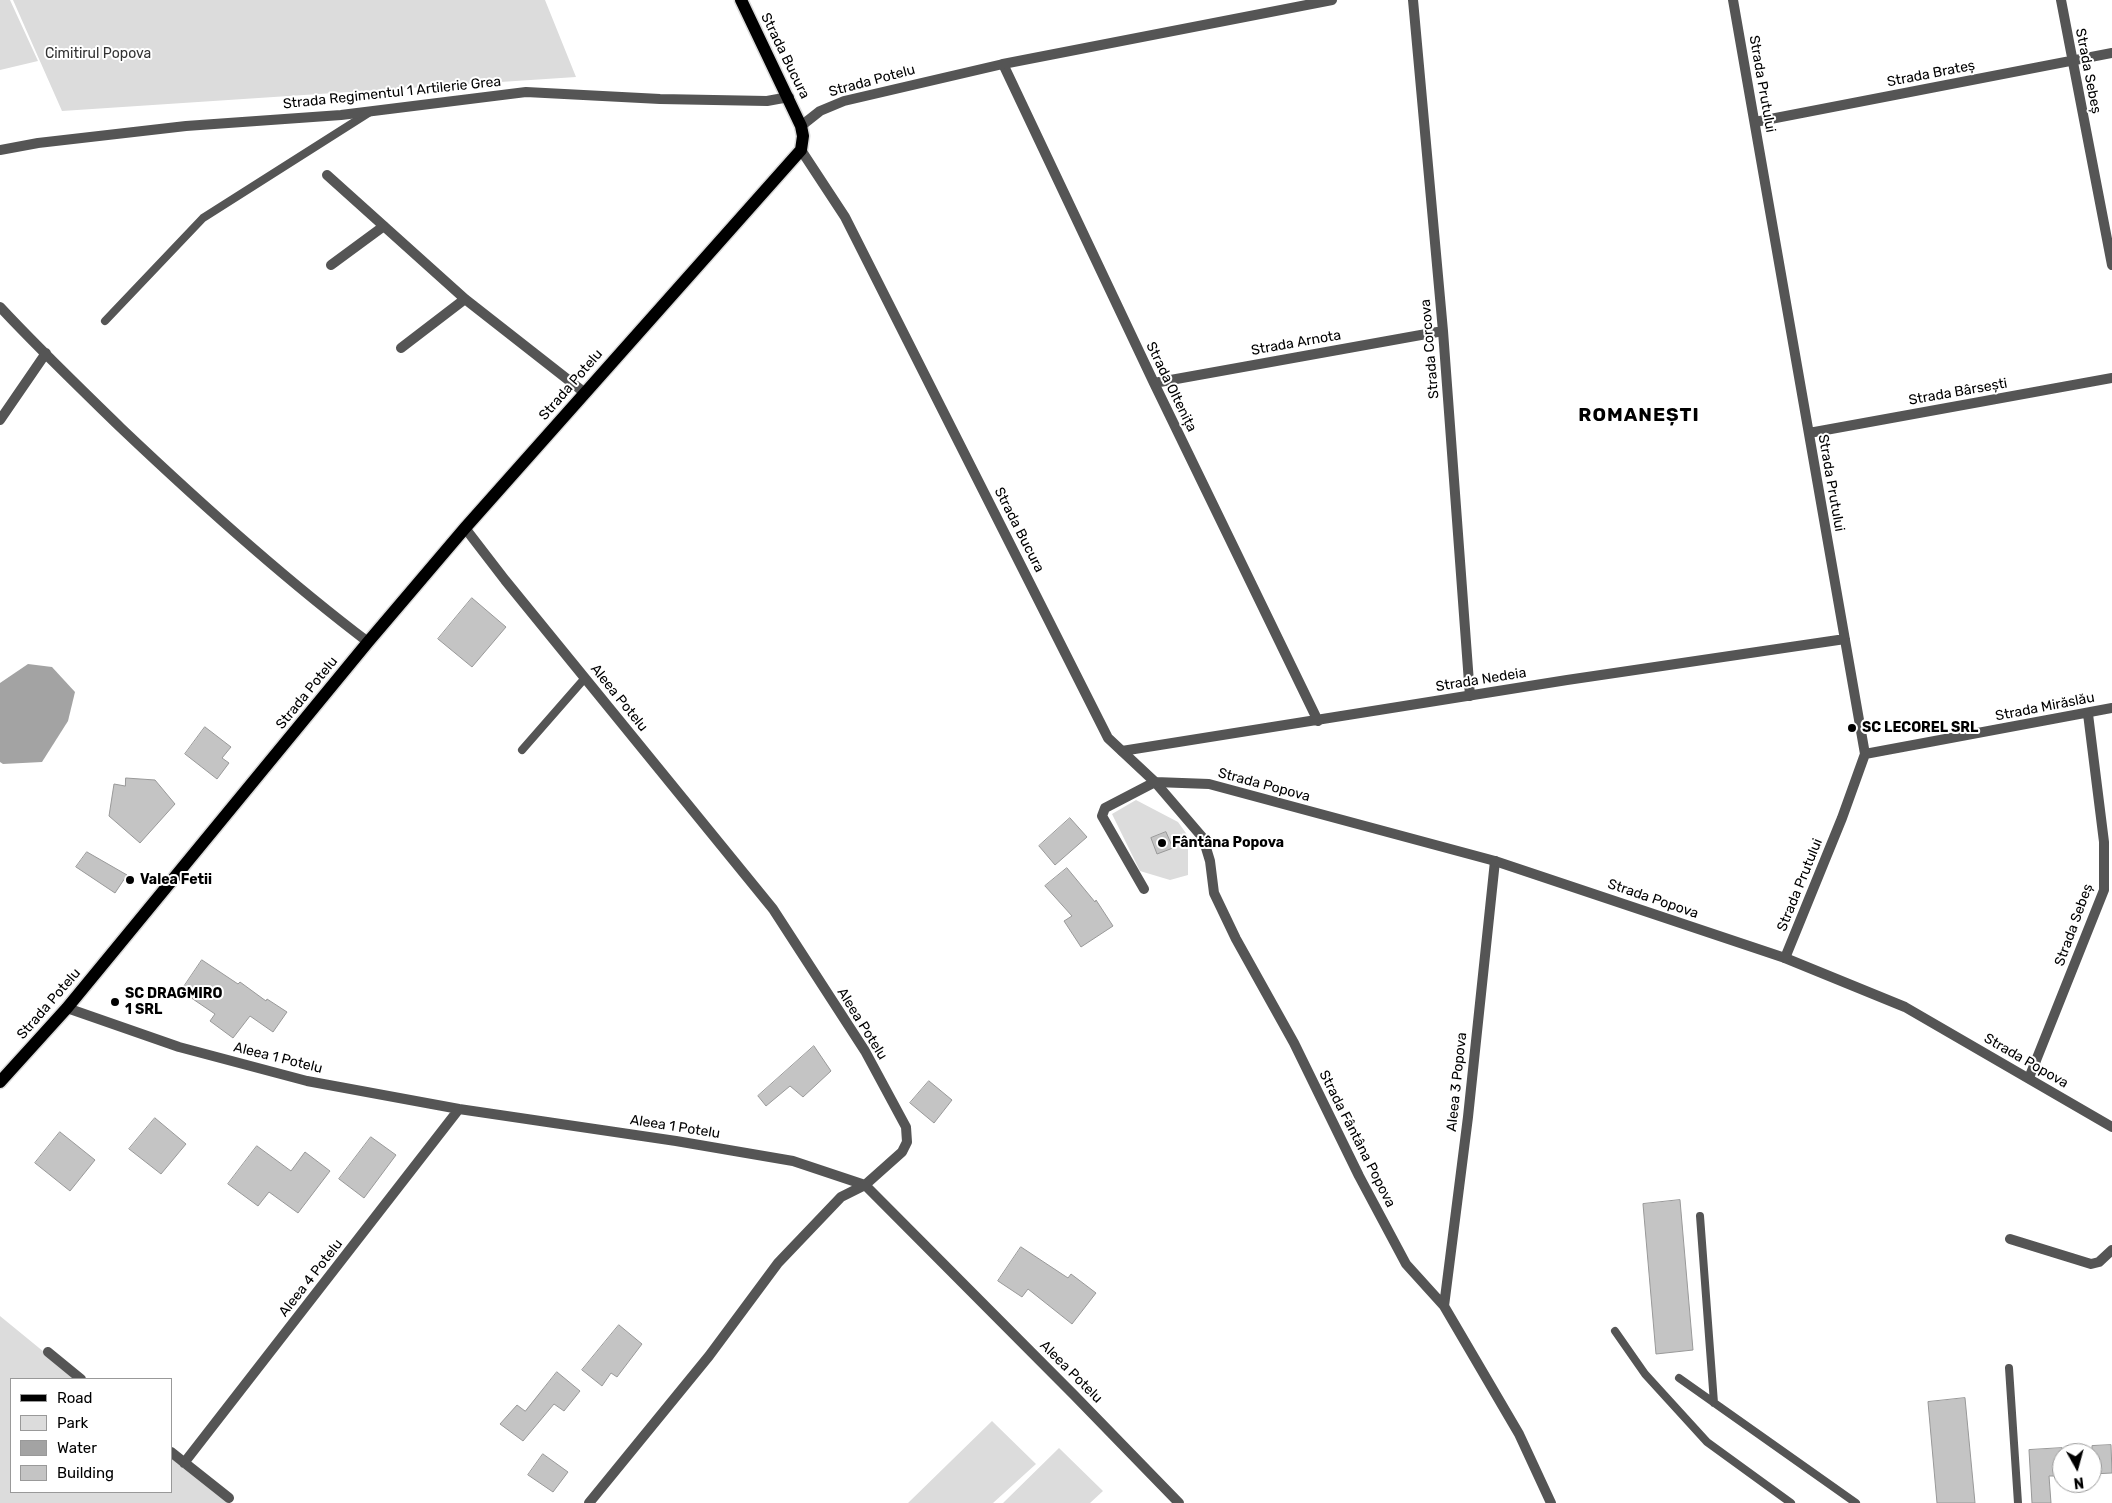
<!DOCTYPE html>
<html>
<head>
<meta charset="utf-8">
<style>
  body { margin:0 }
  #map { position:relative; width:2112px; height:1503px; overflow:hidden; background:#fff; font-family:Rubik,sans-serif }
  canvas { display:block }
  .legend { position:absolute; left:10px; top:1378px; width:162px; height:115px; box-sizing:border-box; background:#fff; border:1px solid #999; margin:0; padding:6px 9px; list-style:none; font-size:15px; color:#000 }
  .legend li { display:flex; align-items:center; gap:10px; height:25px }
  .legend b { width:25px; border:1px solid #999 }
  .north { position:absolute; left:2052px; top:1443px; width:50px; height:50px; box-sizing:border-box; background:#fff; border:1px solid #999; border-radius:50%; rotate:173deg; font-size:14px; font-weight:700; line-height:20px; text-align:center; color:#000 }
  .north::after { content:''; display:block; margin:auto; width:18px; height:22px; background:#000; clip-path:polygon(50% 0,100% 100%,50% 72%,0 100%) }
</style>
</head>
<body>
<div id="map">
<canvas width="2112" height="1503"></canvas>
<ul class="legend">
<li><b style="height:6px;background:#000"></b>Road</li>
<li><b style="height:14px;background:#dcdcdc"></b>Park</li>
<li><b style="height:14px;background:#a3a3a3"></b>Water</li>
<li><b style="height:14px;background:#c4c4c4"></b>Building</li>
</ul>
<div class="north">N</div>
</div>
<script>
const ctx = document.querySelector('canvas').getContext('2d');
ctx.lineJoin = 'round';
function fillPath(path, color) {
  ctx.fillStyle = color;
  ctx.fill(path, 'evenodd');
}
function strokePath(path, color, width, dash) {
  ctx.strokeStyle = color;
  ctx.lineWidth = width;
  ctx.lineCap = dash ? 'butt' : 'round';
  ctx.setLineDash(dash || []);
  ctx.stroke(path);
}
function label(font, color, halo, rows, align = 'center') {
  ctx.font = font + ' Rubik,sans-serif';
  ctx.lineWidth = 4;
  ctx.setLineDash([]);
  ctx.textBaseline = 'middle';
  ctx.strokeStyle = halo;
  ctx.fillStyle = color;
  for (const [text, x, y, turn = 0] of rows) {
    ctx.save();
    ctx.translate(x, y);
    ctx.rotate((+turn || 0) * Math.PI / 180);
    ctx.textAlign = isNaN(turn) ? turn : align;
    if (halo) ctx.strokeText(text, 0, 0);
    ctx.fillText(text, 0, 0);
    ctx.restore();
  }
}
const green = new Path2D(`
  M0,0H10L38,61L0,70Z
  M13,0H545L576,77L62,111Z
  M1136,800L1178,822L1188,836V875L1170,880L1140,871L1112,814Z
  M0,1316L77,1379H11V1492H171V1457L228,1503H0Z
  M992,1421L1036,1464L993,1503H908Z
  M1059,1448L1103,1491L1090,1503H1003Z`);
const water = new Path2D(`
  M28,664L52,667L75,692L68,721L42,762L3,764L0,762V683Z`);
const building = new Path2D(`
  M472,598L506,627L472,667L438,639Z
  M205,727L231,747L222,758L229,763L217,779L185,754Z
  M126,778L155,780L175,804L140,843L109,816L114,784L125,786Z
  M1070,818L1087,837L1055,865L1039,846Z
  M1166,832L1173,848L1157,854L1151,838Z
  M87,852L127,875L115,893L76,867Z
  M1067,868L1095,902L1096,900L1113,926L1081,947L1064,921L1072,916L1045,886Z
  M202,960L238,984L240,982L266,1001L267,999L287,1012L273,1032L250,1016L233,1038L210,1021L215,1014L181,991Z
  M814,1046L831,1071L803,1097L790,1086L766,1106L758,1096Z
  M929,1081L952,1100L934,1123L910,1103Z
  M155,1118L186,1144L161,1174L129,1149Z
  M60,1132L95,1160L70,1191L35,1163Z
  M371,1137L396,1155L364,1198L339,1179Z
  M257,1146L291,1171L305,1152L330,1171L298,1213L269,1192L258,1206L228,1184Z
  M1680,1200L1693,1350L1656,1354L1643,1204Z
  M1021,1247L1068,1278L1071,1274L1096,1293L1072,1324L1028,1289L1022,1297L998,1281Z
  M619,1325L642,1344L617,1377L611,1373L602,1386L582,1370Z
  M557,1372L580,1391L564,1411L554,1404L523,1441L500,1424L517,1405L525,1411Z
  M1965,1398L1975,1503H1937L1928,1402Z
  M2111,1445L2112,1473L2092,1474V1446Z
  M2062,1448V1476H2049L2051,1503H2032L2029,1450Z
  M543,1454L568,1472L553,1492L528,1475Z`);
const service = new Path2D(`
  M105,321L203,218L370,112
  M522,750L585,678
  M1700,1216L1714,1403
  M1615,1331L1645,1374L1707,1442L1791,1503
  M2009,1368L2018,1503
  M1679,1378L1856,1503`);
const minor = new Path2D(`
  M1413,0L1443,331L1470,696
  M1733,0L1865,754L1842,818L1785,958
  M2061,0L2112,265
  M1003,64L1154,383L1318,721
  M1755,122L2112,53
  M0,150L38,143L186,126L341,115L526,92L660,99L767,101L789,97
  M327,175L465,299L585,393
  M331,265L384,226
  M0,307C39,349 80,388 121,428C200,503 281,576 368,642
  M401,348L465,299
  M1154,383L1443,331
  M0,420L46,353
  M1809,433L2112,378
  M465,528L505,580L773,909L865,1051L906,1127L907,1142L902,1152L865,1185L841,1197L778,1263L709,1356L589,1503
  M1122,751L1567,680L1845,639
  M1865,754L2112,708
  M1144,889L1102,816L1105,808L1155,782L1203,838L1210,861L1214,893L1236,939L1294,1043L1359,1176L1406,1264L1444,1306L1519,1434L1551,1503
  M67,1008L179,1047L307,1081L459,1109L676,1141L793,1161L865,1185L1074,1395L1179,1503
  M2029,1078L2104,890V842L2088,714
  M2010,1239L2091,1264L2099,1262L2112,1250
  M1444,1306L1468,1117L1495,861
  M48,1352L81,1379
  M171,1452L229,1498
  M184,1463L459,1109`);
const tertiary = new Path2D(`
  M801,126L820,111L844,101L1003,64L1332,0
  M801,150L845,217L1108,738L1155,782L1209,784L1495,861L1785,958L1905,1007L2112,1127`);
const primary = new Path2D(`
  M0,1082L67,1008L368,642L465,528L801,150L803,136L801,126L741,0`);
const markers = [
  [1852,728,5,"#000"],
  [1162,843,5,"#000"],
  [130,880,5,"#000"],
  [115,1002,5,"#000"]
];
const parkNames = [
  ["Cimitirul Popova",98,54]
];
const streetNames = [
  ["Strada Bucura",785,56,64],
  ["Strada Sebeș",2088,71,79],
  ["Strada Brateș",1931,74,-11],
  ["Strada Potelu",872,81,-15],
  ["Strada Prutului",1762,84,80],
  ["Strada Regimentul 1 Artilerie Grea",392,93,-6],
  ["Strada Arnota",1296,343,-10],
  ["Strada Corcova",1430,349,-95],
  ["Strada Potelu",571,385,-49],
  ["Strada Oltenița",1171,387,64],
  ["Strada Bârsești",1958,392,-10],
  ["Strada Prutului",1831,483,80],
  ["Strada Bucura",1019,530,63],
  ["Strada Nedeia",1481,680,-9],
  ["Strada Potelu",307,693,-51],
  ["Aleea Potelu",619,698,51],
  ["Strada Mirăslău",2045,707,-11],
  ["Strada Popova",1264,785,15],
  ["Strada Prutului",1800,885,-68],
  ["Strada Popova",1653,899,19],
  ["Strada Sebeș",2074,925,-70],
  ["Strada Potelu",49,1004,-49],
  ["Aleea Potelu",862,1024,58],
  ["Aleea 1 Potelu",278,1058,14],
  ["Strada Popova",2026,1061,30],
  ["Aleea 3 Popova",1457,1082,-84],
  ["Aleea 1 Potelu",675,1127,9],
  ["Strada Fântâna Popova",1357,1139,63],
  ["Aleea 4 Potelu",311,1278,-52],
  ["Aleea Potelu",1071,1372,45]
];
const poiNames = [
  ["SC LECOREL SRL",1862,728],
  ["Fântâna Popova",1172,843],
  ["Valea Fetii",140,880],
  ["SC DRAGMIRO",125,994],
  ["1 SRL",125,1010]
];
const districtNames = [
  ["ROMANEȘTI",1639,416]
];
fillPath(green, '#dcdcdc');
fillPath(water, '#a3a3a3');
fillPath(building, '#c4c4c4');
strokePath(building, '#999', 1);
strokePath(primary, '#dbdbdb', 15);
strokePath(service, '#555', 8);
strokePath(minor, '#555', 10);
strokePath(tertiary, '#555', 10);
strokePath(primary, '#000', 12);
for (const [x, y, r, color] of markers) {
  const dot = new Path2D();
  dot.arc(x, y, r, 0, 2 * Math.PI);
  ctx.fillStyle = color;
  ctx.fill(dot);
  strokePath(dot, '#fff', 2);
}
label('14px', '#333', '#fff', parkNames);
label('14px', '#000', '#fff', streetNames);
label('bold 14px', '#000', '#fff', poiNames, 'left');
ctx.letterSpacing = '1px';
label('bold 19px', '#000', '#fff', districtNames);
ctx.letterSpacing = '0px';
</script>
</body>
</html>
